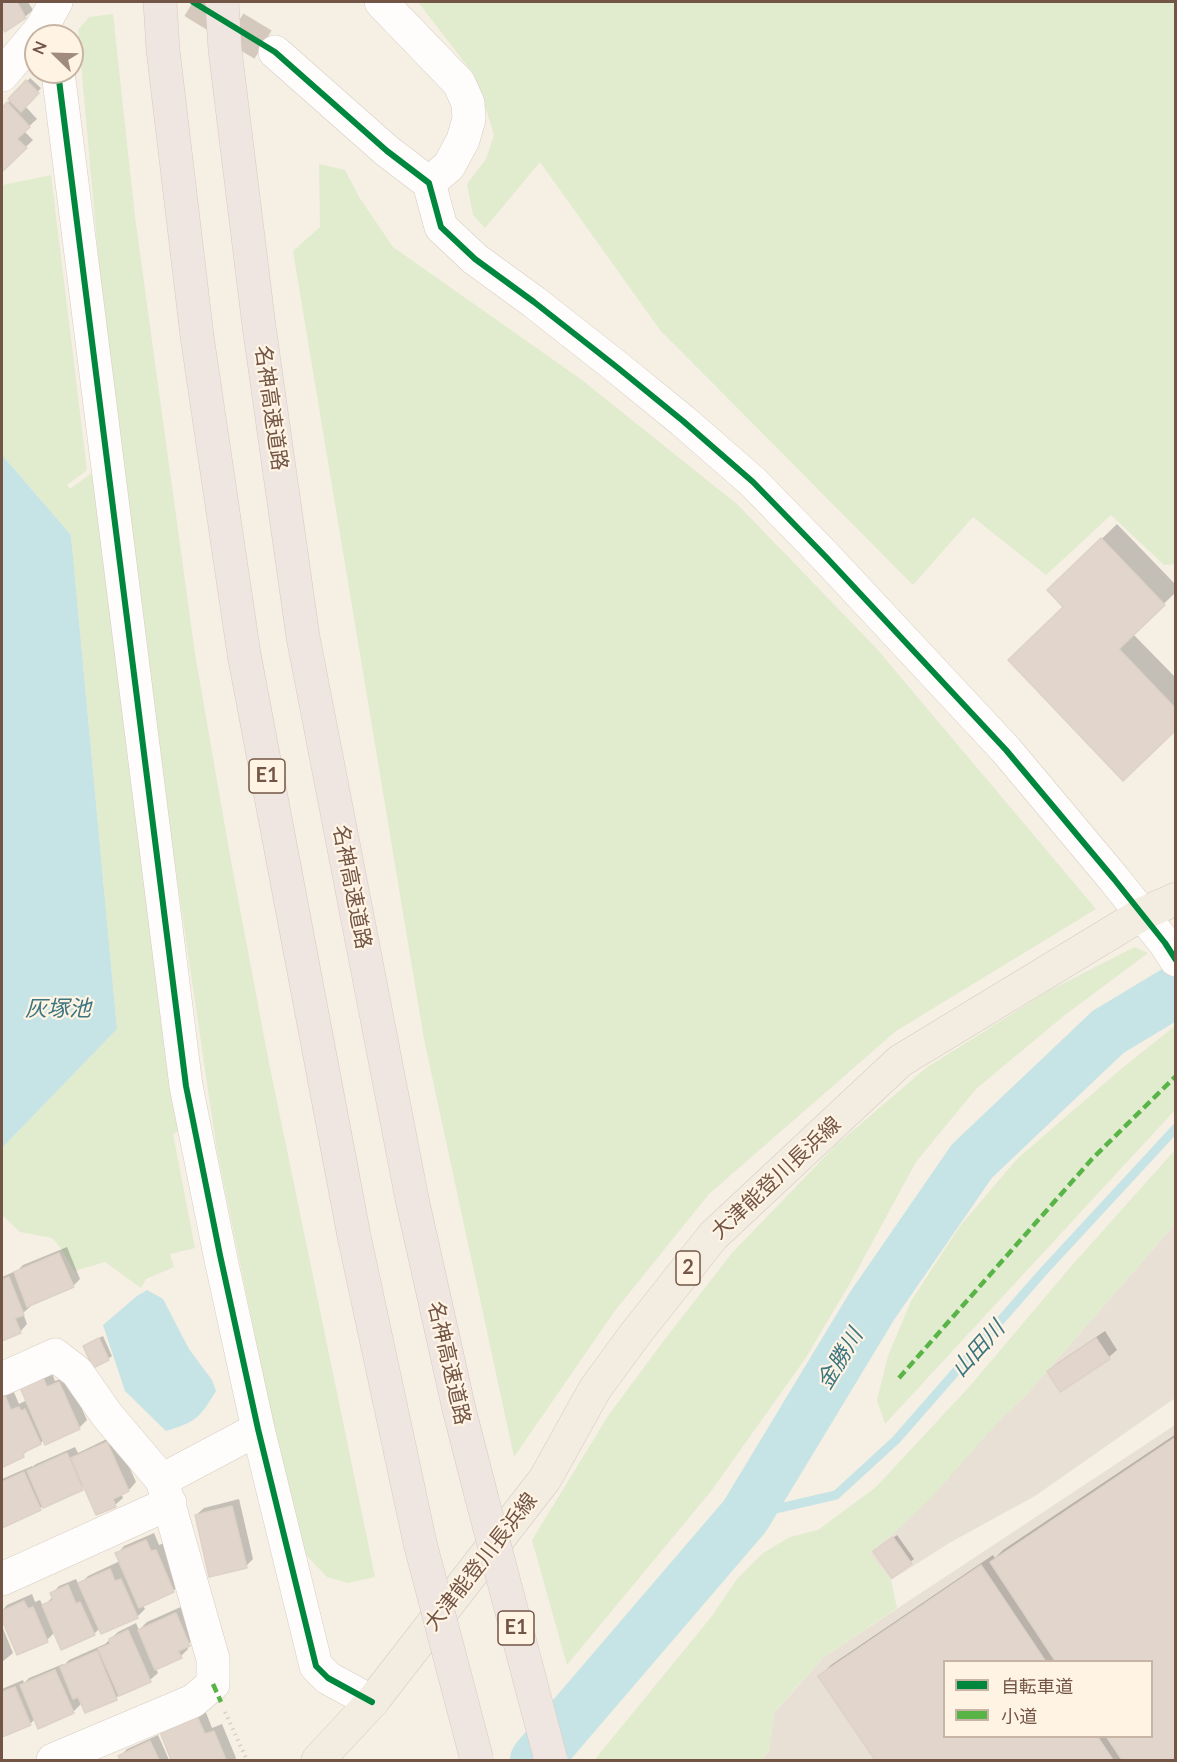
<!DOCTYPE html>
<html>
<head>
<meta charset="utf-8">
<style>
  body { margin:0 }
  #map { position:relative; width:1177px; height:1762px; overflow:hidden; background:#f6efe4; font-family:Lato,"Noto Sans JP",sans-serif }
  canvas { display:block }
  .frame { position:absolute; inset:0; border:3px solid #735545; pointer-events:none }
  .legend { position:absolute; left:943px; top:1660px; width:210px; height:78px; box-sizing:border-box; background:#fff4e4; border:2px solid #c7b4a4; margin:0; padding:8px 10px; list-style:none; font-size:18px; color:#735545 }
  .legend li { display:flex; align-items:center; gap:12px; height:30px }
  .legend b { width:30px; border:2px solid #c7b4a4 }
  .north { position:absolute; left:24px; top:24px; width:60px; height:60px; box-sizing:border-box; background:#fff4e4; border:2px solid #c7b4a4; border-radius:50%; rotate:293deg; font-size:16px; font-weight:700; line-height:24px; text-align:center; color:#735545 }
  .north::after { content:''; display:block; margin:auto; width:21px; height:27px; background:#a18b7d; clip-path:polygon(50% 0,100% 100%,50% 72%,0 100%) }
</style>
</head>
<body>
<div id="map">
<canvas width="1177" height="1762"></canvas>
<div class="frame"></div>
<ul class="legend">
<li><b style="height:8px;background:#00873e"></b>自転車道</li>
<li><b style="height:8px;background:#59b447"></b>小道</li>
</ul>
<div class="north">N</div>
</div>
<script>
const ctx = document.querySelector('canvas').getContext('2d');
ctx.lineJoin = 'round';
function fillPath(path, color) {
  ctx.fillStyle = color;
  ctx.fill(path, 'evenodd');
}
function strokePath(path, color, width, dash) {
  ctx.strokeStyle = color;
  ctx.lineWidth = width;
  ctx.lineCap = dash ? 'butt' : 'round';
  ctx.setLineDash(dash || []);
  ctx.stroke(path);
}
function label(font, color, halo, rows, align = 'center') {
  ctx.font = font + ' Lato,"Noto Sans JP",sans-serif';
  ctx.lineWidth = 4.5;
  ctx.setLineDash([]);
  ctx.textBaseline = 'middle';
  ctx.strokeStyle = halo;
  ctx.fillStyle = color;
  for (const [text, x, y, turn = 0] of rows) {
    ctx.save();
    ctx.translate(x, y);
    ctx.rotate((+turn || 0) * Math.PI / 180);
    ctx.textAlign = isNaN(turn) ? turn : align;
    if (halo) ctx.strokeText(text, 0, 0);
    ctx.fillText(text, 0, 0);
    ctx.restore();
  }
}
const industrial = new Path2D(`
  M1175,1224V1398L1035,1496L951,1542L891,1580L870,1553L893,1534L998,1422L1028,1393Z
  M1175,1425V1760H761L769,1751L774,1713L824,1657ZM944,1662H1152V1736H944Z`);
const green = new Path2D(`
  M418,2H1175V564L1164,565L1111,515L1046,575L973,517L913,585L660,330L540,162L485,228L473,215L467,184L486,159L494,135L486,109L472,72Z
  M113,14L135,217L195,654L231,861L269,1063L375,1577L348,1583L327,1577L302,1551L292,1517L217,1151L170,831L108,365L78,30L89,17Z
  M319,164L345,170L359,197L393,247L582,380L738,505L877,649L1096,909L896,1031L709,1194L614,1312L514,1457L424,1039L293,251L320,227Z
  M51,175L87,470L67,485L70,489L92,473L179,1131L173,1134L195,1248L170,1254L174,1267L146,1279L141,1288L105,1262L74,1271L60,1247L52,1238L20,1232L2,1215V1148L117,1029L71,535L2,455V191L3,185Z
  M1135,947L1148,953L1065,1015L976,1089L916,1162L849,1285L805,1359L712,1490L567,1665L532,1540L608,1416L662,1343L732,1253L836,1145L926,1068L1050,990Z
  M1175,1026V1110L885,1424L877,1400L888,1356L911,1301L960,1226L1017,1159L1121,1069Z
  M1175,1150V1224L1028,1393L998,1422L932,1497L893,1534L870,1553L891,1580L897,1608L824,1657L793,1691L774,1713L769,1751L761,1760H597L596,1758L712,1616L737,1579L763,1553L790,1537L818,1530L876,1487L969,1387L1074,1263Z`);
const water = new Path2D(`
  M2,455L71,535L117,1029L2,1148Z
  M147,1290L163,1299L189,1349L212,1380L216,1391C200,1417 197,1422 166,1431L125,1391L103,1325L137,1296Z`);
const shadow = new Path2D(`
  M2,2H28L33,10L25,17L5,30L2,24Z
  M30,78L41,88L25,106L37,119L24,131L33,140L3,169L2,167V109Z
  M1117,524L1176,585V592L1133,634L1176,678V728L1049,590Z
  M67,1247L80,1279L73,1286L30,1304L31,1306L23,1313L27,1324L20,1332L2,1339V1277L18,1270L23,1265Z
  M1105,1331L1117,1350L1109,1357L1061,1390L1049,1371L1056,1364Z
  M103,1336L112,1356L108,1359L84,1346L88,1343Z
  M50,1368L55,1381L67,1376L87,1420L79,1428L44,1439L41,1443L30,1448L23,1455L4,1465L2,1460V1395L13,1390L19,1404L27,1400Z
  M1176,1434V1760H877L820,1676L831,1665L993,1555L995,1558L1003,1550ZM944,1662H1152V1736H944Z
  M115,1435L136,1482L129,1490L121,1493L123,1498L115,1505L85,1486L2,1526V1479L32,1466V1467L36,1464L75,1447L78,1453Z
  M239,1499L253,1559L246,1566L196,1515L204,1508Z
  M154,1533L159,1545L164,1543L181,1584L173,1591L143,1605L145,1609L137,1617L102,1632L100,1628L94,1634L55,1632L47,1640L18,1654L2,1617V1611L7,1605L32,1594L35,1602L40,1600L43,1606L53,1597L52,1594L59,1586L76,1579L79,1585L88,1576L120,1561L117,1554L124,1546Z
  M897,1535L914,1559L892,1576L879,1548Z
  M183,1606L197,1637L187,1645L188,1649L181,1656L156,1668L158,1673L150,1680L121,1694L116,1698L82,1703L73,1712L35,1719L30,1724L2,1736V1689L23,1680L24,1683L29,1678L63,1664L64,1665L69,1660L105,1644L118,1632L136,1623L139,1630L147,1622Z
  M2,1626L13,1653L2,1662Z
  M205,1710L212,1728L222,1724L236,1758L234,1760H173L161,1732Z
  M158,1735L169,1760H117L121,1759L120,1756L127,1749Z`);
const stream = new Path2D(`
  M745,1516L836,1495L896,1440L1042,1273L1176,1128`);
const river = new Path2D(`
  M536,1760L745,1516L872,1306L972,1161L1108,1032L1176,991`);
const building = new Path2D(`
  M2,2H17L26,18L5,32L2,27Z
  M26,80L39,93L21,112L8,99Z
  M7,102L30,127L17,139L27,148L3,171L2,169V108Z
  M1101,538L1165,605L1119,649L1176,709V730L1123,781L1008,660L1063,607L1047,590Z
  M59,1253L74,1287L27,1307L14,1272Z
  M9,1277L24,1315L15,1318L21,1333L2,1341V1280Z
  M99,1338L109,1360L93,1368L83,1346Z
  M1096,1338L1110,1359L1060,1392L1047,1371Z
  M42,1375L47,1387L59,1382L80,1429L45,1445L19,1385Z
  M5,1396L11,1410L19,1407L21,1411L25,1409L41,1444L23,1453L24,1457L3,1467L2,1463V1398Z
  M1176,1437V1760H1122L1106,1736H1152V1662H1056L990,1562Z
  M107,1442L129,1491L113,1499L116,1507L96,1515L71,1458Z
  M67,1453L83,1490L43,1508L27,1471Z
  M24,1472L41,1510L2,1528V1482Z
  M232,1506L247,1568L209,1577L195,1515Z
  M893,1537L912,1564L892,1578L873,1551Z
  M146,1540L151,1551L156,1550L174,1592L139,1608L115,1553Z
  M981,1565L1046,1662H944V1736H1097L1113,1760H875L818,1676Z
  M110,1569L115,1581L121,1579L138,1618L101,1634L78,1583Z
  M68,1585L76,1604L80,1602L95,1635L61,1650L42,1605L53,1600L50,1593Z
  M24,1601L28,1609L33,1607L48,1642L17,1655L2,1620V1611Z
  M176,1613L190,1646L178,1651L182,1658L155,1670L138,1630Z
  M128,1630L151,1682L119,1696L98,1649L110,1644L109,1639Z
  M97,1651L117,1700L85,1713L78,1697L73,1699L60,1667Z
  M55,1670L74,1713L38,1729L20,1685Z
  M15,1687L31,1725L2,1737V1692Z
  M197,1716L205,1734L214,1731L226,1760H171L160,1732Z
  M150,1741L159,1760H120L118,1756Z`);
const minorTunnel = new Path2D(`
  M193,2L275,52`);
const path = new Path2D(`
  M225,1712L247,1760`);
const minor = new Path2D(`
  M381,2L459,83L468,103L469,119L463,140L449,166L429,183
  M275,52L387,151L429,183L441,227L475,259L534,302L618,368L683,421L753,482L826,557L1006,750L1114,879L1165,943L1176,960
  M58,72L186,1086L220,1255L258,1429L316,1666L328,1678L372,1702
  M2,75L41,29L56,2
  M2,1379L55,1355L77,1372L107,1415L162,1480L213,1659V1684L193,1701L53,1760
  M162,1480L258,1429
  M2,1579L170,1503`);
const major = new Path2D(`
  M318,1760L372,1702L545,1479L595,1389L636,1333L713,1236L900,1061L1142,914L1176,899`);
const highway = new Path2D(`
  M160,2L163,50L197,336L244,654L354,1236L420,1543
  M222,2L225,50L259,326L303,637L412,1199L459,1409L481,1495`);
const highwayBridge = new Path2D(`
  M481,1495L551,1760
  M420,1543L477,1760`);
const quiet = new Path2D(`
  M899,1378L1092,1159L1176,1076
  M213,1684L221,1702`);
const cycleway = new Path2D(`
  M193,2L275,52L387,151L429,183L441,227L475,259L534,302L618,368L683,421L753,482L826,557L1006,750L1114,879L1165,943L1176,960
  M58,72L186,1086L220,1255L258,1429L316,1666L328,1678L372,1702`);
const shields = [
  [267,776,36],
  [688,1268,24],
  [516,1628,36]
];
const shieldNames = [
  ["E1",267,776],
  ["2",688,1268],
  ["E1",516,1628]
];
const streetNames = [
  ["名神高速道路",271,408,82],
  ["名神高速道路",352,887,79],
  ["大津能登川長浜線",776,1178,-43],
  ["名神高速道路",449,1363,77],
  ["大津能登川長浜線",481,1562,-52]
];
const waterNames = [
  ["灰塚池",58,1009],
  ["山田川",978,1349,-48],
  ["金勝川",840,1359,-59]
];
fillPath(industrial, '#e8dfd5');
fillPath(green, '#e1ecce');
fillPath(water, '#c6e4e5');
fillPath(shadow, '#0003');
strokePath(stream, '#c6e4e5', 9);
strokePath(river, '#c6e4e5', 52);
fillPath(building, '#e2d6cc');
strokePath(building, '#ded2c7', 1.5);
strokePath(minorTunnel, '#d5c8bc', 33, [33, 16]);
strokePath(minor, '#d7ccc3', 34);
strokePath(major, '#d5cac2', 34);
strokePath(highway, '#d5cac2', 34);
strokePath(path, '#d9cfca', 4, [1.5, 4.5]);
strokePath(minor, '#fefdfb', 33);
strokePath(major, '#f2ece1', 33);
strokePath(highway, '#f0e6e1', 33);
strokePath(highwayBridge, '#d5cac2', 34, []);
strokePath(highwayBridge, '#f0e6e1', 33);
strokePath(quiet, '#59b447', 4.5, [9, 4.5]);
strokePath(cycleway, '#00873e', 6);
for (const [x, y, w] of shields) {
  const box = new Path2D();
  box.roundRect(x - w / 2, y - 17, w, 34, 4.5);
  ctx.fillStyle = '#fff4e4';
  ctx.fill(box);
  strokePath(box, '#735545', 1.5);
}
label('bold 20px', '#735545', null, shieldNames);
label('21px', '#735545', '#fff4e4', streetNames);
label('italic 22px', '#3c7680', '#fff4e4', waterNames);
</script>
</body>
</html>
